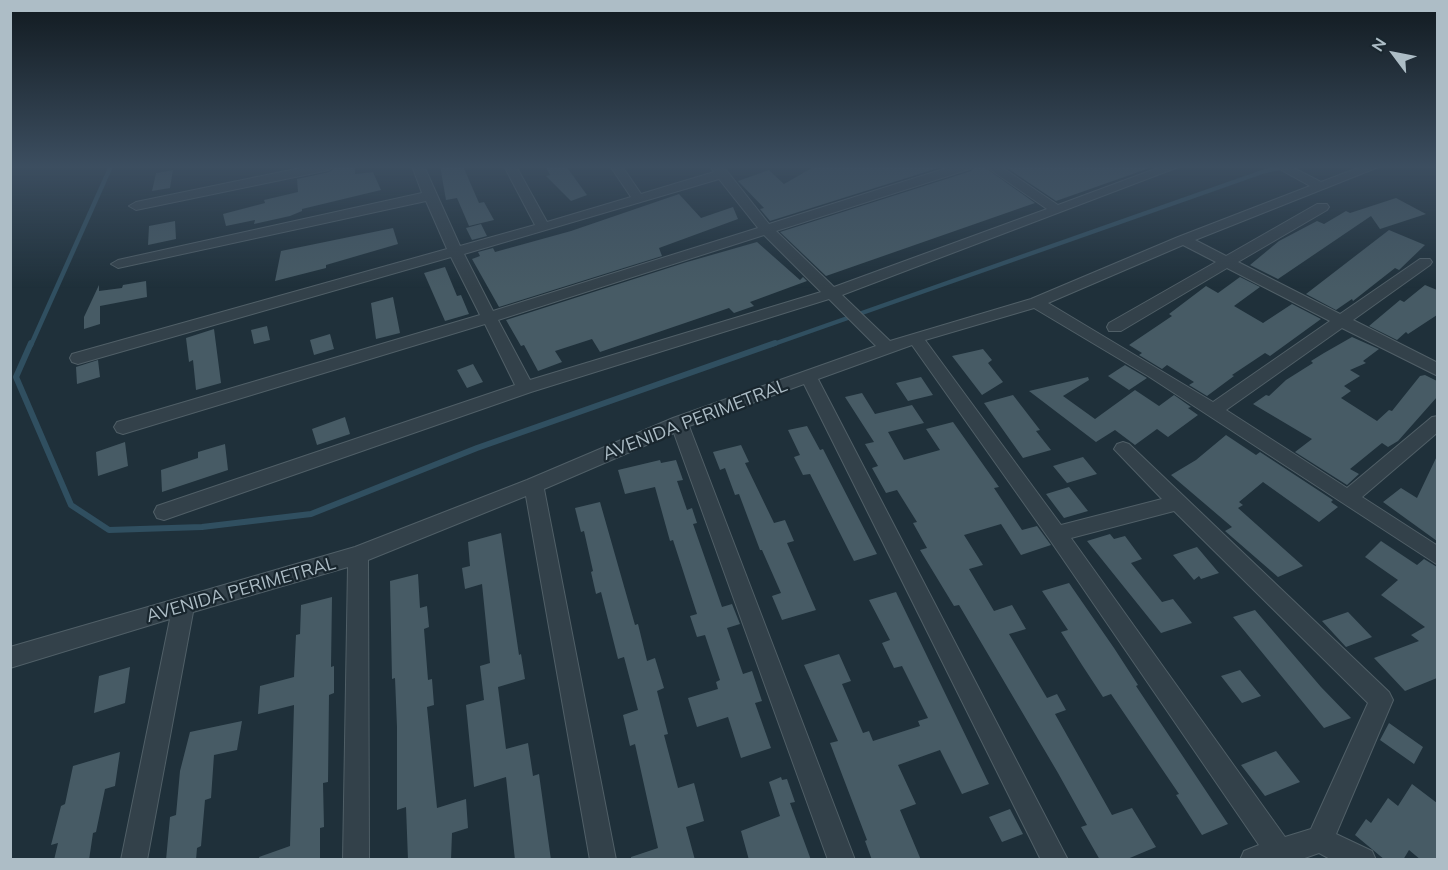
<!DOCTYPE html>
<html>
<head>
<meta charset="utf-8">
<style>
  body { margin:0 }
  #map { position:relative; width:1448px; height:870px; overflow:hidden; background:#1f303a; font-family:Mulish,sans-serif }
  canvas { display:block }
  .frame { position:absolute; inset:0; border:12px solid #adbdc6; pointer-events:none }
  .north { position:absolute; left:1364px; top:24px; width:60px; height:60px; -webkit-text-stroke:4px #19262e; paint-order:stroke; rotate:302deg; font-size:16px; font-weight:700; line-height:24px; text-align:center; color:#adbdc6 }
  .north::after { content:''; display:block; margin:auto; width:21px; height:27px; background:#adbdc6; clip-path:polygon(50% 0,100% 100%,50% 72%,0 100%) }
</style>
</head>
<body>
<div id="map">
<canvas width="1448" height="870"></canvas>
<div class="frame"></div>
<div class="north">N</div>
</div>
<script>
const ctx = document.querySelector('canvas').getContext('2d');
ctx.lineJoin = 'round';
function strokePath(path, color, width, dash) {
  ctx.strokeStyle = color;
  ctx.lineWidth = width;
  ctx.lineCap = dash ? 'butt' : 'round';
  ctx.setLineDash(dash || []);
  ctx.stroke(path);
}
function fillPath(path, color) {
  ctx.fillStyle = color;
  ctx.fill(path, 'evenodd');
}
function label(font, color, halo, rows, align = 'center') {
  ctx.font = font + ' Mulish,sans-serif';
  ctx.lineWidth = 4.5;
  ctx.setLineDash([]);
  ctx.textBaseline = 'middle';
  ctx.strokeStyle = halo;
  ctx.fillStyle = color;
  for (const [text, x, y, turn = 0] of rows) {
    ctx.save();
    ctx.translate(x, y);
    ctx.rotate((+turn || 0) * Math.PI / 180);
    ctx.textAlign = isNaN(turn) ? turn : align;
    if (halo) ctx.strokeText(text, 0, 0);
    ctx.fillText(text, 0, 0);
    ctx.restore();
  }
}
const streamFar1 = new Path2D(`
  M31,345L111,166
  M771,345L1265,171L1284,167`);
const stream = new Path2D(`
  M31,343L16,377L71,505L109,530L202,527L311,514L477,448L775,343`);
const building = new Path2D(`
  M337,166H355V174L373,172L381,190L302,209V211L290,216L254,224L255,220L226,226L223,214L265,203L264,200L298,192L297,179L329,172Z
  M440,166H463L479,203L484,202L494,220L469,226L457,198L446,200Z
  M545,166H566L587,195L571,201L546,176L550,175Z
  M815,166H945L770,221L760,209L764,208L738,181L769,170L784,184Z
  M974,166H983L1035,203L826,276L780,232L971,171Z
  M1004,166H1150V168L1056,201Z
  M173,170L170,188L152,191L156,173Z
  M679,194L701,218L733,207L738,219L659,248L662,256L499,307L472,259L480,256L478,252L493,248L495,252L571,231Z
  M1396,198L1426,214L1380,229L1371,216L1278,279L1250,265L1279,241L1317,221L1324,224L1346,211L1350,213Z
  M175,221L176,239L148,245L149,226Z
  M481,224L487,236L472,240L466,228Z
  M393,228L398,244L326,265V268L275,281L281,251Z
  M1389,230L1425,245L1399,270L1395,268L1353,301L1352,299L1336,310L1306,294Z
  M757,242L800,280L803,277L807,281L750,302L754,306L734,313L729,308L600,352L592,339L555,351L562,362L538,371L524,345L521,346L506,320L687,262Z
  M445,267L457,296L461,295L469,314L445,321L424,273Z
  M1240,277L1260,287L1234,306L1263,323L1292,304L1321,319L1270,356L1265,353L1232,375L1234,376L1207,396L1189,385L1194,382L1167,365L1162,369L1139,355L1142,353L1129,345L1172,316L1169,314L1206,286L1218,293Z
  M146,281L147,297L100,306V324L84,329V317L99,285V291L122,288L123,285Z
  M1425,285L1437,290V315L1408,334L1406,332L1397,340L1369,326L1400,300L1404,302Z
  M393,297L400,333L376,339L371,303Z
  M267,326L270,340L254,344L251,330Z
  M214,329L221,383L196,390L193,360L189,362L186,338Z
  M330,334L334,349L314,355L310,340Z
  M1352,337L1379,349L1363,361L1366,363L1350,370L1360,376L1344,386L1351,391L1341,398L1377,421L1389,410L1392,411L1420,376L1425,375L1437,381V397L1398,441L1388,447L1382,443L1350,469L1359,474L1347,485L1295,452L1312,439L1253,404L1266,395L1269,396L1286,380L1313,363L1311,361L1324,353Z
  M983,349L992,360L988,363L1003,382L982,395L952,356Z
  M98,360L100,377L77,384L76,367Z
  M473,364L483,382L467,388L457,370Z
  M1125,365L1147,378L1129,390L1108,376Z
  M921,377L933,395L908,401L896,383Z
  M1088,377L1089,380L1063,396L1095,419L1135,390L1159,406L1174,395L1191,407L1188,408L1198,415L1168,437L1157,429L1135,445L1115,430L1096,442L1029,391Z
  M862,393L875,414L912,405L924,423L888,432L904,460L940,450L926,429L953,422L999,487L994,488L1022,530L1037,526L1051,545L1021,555L1001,524L964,535L983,565L969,569L994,611L1012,605L1026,629L1009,634L1047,698L1057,694L1066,710L1055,714L1112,815L1132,808L1156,847L1125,860H1100L1081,827L1087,825L1058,773L959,605L954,606L920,550L927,548L913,523L917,522L897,490L886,493L872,468L878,466L865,444L874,442L845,397Z
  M1013,395L1040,430L1036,431L1051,450L1023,458L984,403Z
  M345,417L350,434L317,445L312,429Z
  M807,426L820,450L823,449L877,554L854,561L810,474L803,475L794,457L800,455L788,430Z
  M1226,435L1256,455L1260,452L1333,500L1331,502L1338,507L1319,522L1263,482L1239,502L1243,505L1238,508L1303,566L1278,577L1225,531L1232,527L1171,475L1196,460Z
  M125,442L128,466L98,476L96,452Z
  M225,444L228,470L162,492L161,470L198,458V452Z
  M741,445L749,462L745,463L774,523L785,520L794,541L787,543L816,610L782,620L772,596L781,593L762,550H760L739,494L735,495L725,468L720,470L713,452Z
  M1437,456V541L1383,502L1401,488L1417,498Z
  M1083,457L1097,474L1067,483L1053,466Z
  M660,460L661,463L676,460L683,480L677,481L687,510L692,508L697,523L693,524L722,607L732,604L740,624L727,628L743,674L752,671L762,701L755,703L771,748L741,758L728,717L697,727L688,698L718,689L716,682L720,680L705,635L697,637L690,616L697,614L673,540L670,541L655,487L625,494L618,470Z
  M1069,487L1088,511L1064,518L1046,494Z
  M600,502L635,625L638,624L647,661L655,658L664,688L657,691L668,734L664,735L678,788L694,783L704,821L686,827L695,860H631V857L658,848L635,744L630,746L623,715L638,710L624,657L618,659L601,592L596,594L591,572L593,571L584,531L581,532L575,508Z
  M501,533L519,655L521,654L525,679L498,687L506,749L528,743L533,776L539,774L551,860H515L506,777L474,787L466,705L484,700L480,666L490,663L482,584L465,589L462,568L470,566L468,542Z
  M1110,534L1114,539L1125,536L1142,559L1131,563L1162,602L1173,599L1192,623L1161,633L1087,541Z
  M1381,541L1417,565L1424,559L1437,567V678L1405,691L1374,658L1419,641L1411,635L1425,627L1381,595L1398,580L1365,557Z
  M1197,547L1219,573L1201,579L1199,576L1194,580L1173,555Z
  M418,574L420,608L427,606L429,627L424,629L428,680L432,679L434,705L427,707L437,808L466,799L468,828L452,833L451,860H408L406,807L397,810V727L395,678L392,679L390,581Z
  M1069,583L1114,648L1138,685L1136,686L1228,824L1202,835L1176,795L1179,794L1111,694L1103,697L1082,665L1061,632L1068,630L1042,591Z
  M896,592L989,784L962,794L940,750L898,765L916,804L900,810L921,860H872L865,841L867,840L830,743L838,741L804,665L839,654L851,681L842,684L863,733L869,731L873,741L920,726L918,721L928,718L902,666L894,668L882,643L890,640L869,600Z
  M332,597L331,667L334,666V693L329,695L328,782L323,783L324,827L320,828V860H260L259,857L290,846L294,705L258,714L260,686L294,677L296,635L300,634L301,605Z
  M1255,610L1321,687L1351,718L1324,728L1233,617Z
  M1348,612L1372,637L1346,647L1322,621Z
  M130,667L125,703L94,713L99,676Z
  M1240,670L1261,696L1242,703L1221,676Z
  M242,721L237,750L214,755L211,798L205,800L201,846L197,848L196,860H166L170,817L176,815L180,771L190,732Z
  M1389,723L1423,747L1414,764L1380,740Z
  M1276,751L1300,782L1265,796L1241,765Z
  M120,752L115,786L105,789L96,832L93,833L89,860H54L58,843L51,845L61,806L65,804L73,766Z
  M781,777L782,780L787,779L795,802L790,803L811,860H749L741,831L780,816L769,782Z
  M1412,784L1437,803V860H1421L1409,850L1403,860H1385L1355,835L1366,819L1371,823L1388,798L1398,806Z
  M1010,809L1023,834L1002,842L989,817Z`);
const minor = new Path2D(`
  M310,166H335L329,170L136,210L129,206L136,202Z
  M412,166H424L460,246L535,225L504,166H516L547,222L631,197L610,166H622L641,194L714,172L710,166H723L769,224L953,166H972L970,169L776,231L834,287L1047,209L985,166H1000L1058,205L1163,166H1181L842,295L890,341L1031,299L1178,237L1310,186L1274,166H1290L1321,182L1363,166H1381L1195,240L1226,256L1317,204H1327L1329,207L1327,210L1238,262L1340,314L1420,259H1430L1432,262L1430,265L1353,320L1438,363V376L1342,328L1226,410L1347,488L1432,417L1438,416V432L1362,497L1438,546V565L1148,376L1034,308L925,340L1061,525L1162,499L1114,449L1117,444L1123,442L1129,444L1389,692L1393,700L1336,834L1372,851L1376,860H1332L1319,853L1299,860H1240L1244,851L1259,845L1050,540L912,345L818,379L1068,860H1041L804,384L689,426L855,860H828L674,433L544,489L616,860H590L526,496L368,560L369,860H343L348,567L193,612L147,860H121L170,619L10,668V647L355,547L527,480L673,418L876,346L829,299L531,392L164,520L157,518L154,512L157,506L515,385L485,324L123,434L117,432L114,427L117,422L480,315L451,257L78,364L72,362L70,358L72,354L447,249L426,201L118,268L111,264L118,260L422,193ZM719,179L758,228L493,311L464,254ZM764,235L821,292L530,380L498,320ZM1183,245L1216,262L1109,323L1107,327L1109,331H1121L1227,268L1330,321L1213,402L1048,303ZM1174,511L1368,703L1311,829L1285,837L1071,538Z`);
const streetNames = [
  ["AVENIDA PERIMETRAL",695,420,-21],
  ["AVENIDA PERIMETRAL",241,590,-16]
];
strokePath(streamFar1, '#304f60', 4.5);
strokePath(stream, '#304f60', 6);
fillPath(building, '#475b65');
strokePath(minor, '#505f67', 2);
fillPath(minor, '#33414a');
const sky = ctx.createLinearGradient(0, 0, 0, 288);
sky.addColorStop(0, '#111a20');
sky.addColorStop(0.58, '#3c4e60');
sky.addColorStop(1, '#3c4e6000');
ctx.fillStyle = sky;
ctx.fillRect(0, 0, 1448, 288);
label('18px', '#adbdc6', '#19262e', streetNames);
</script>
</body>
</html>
